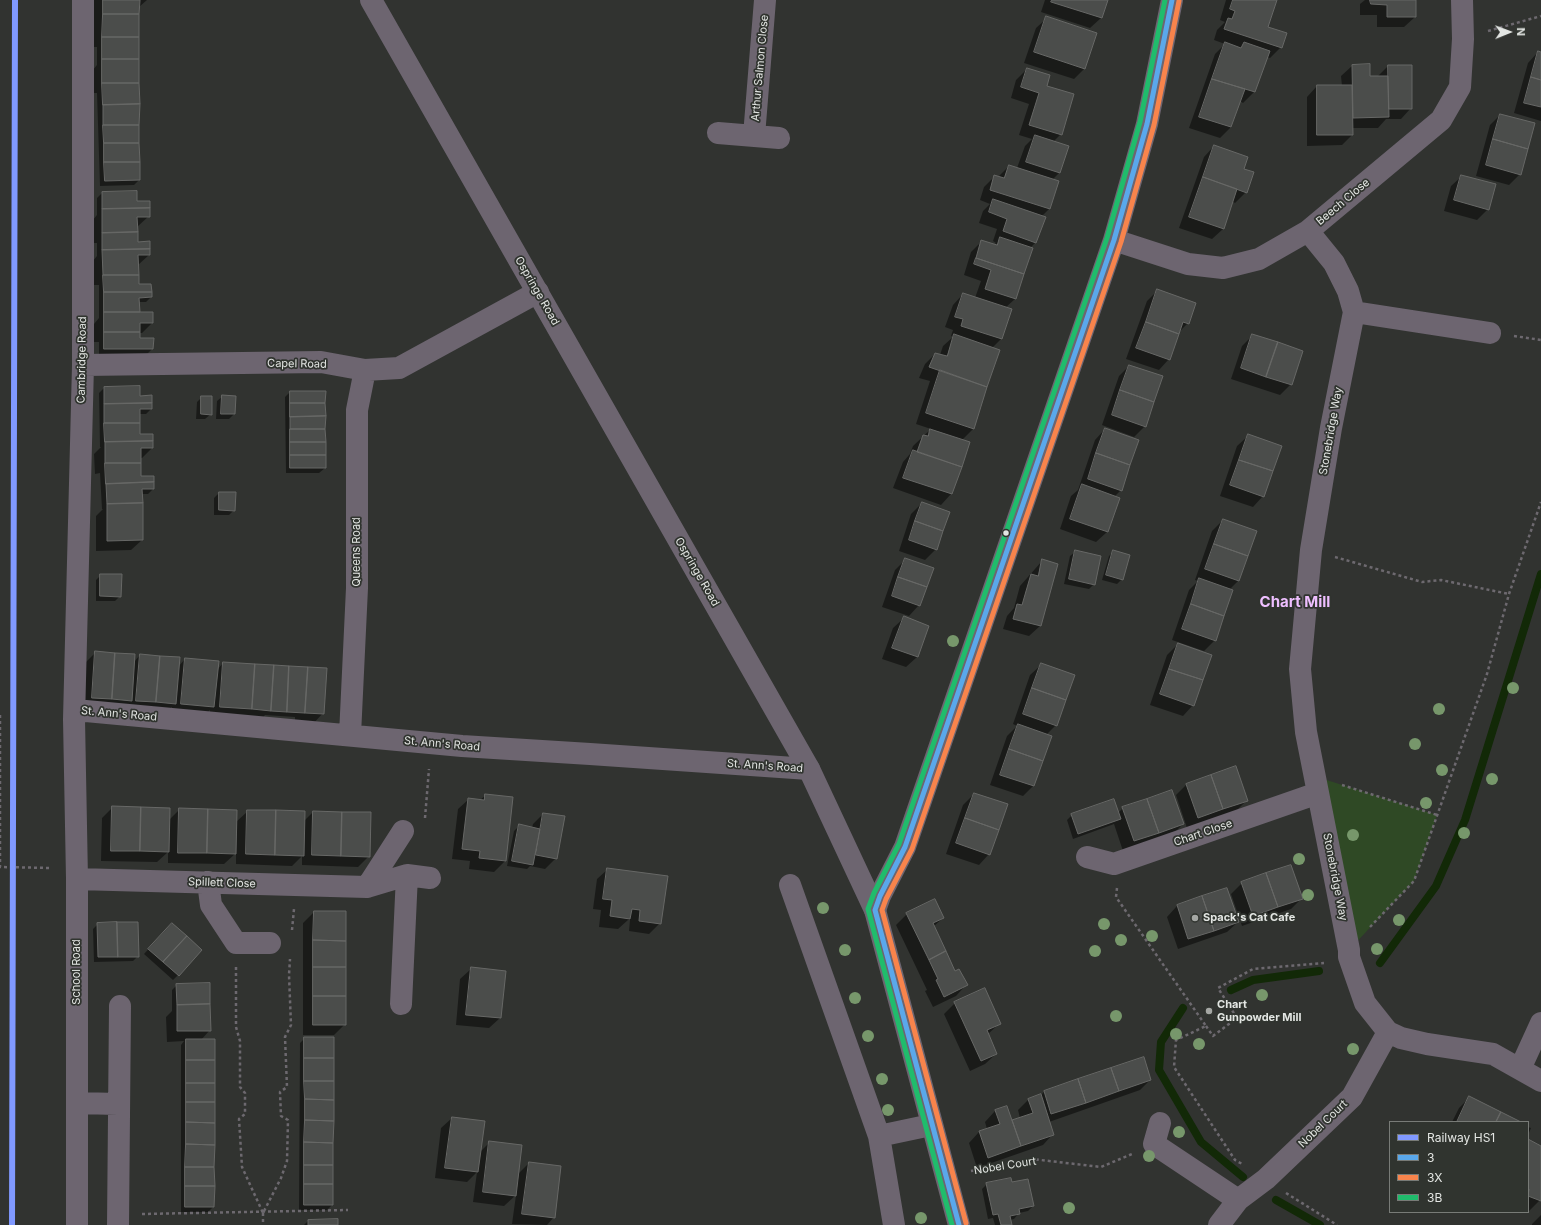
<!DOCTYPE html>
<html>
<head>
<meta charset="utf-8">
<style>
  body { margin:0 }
  #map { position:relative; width:1541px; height:1225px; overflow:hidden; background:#313330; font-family:Inter,sans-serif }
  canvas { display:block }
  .legend { position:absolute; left:1389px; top:1121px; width:140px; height:92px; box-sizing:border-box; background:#30342f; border:1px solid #787b77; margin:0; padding:5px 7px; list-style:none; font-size:12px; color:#e3e6e3 }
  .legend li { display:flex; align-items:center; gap:8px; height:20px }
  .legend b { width:20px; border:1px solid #787b77 }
  .north { position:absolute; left:1489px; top:12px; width:40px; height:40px; -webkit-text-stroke:3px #30342f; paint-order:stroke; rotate:89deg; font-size:11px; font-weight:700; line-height:16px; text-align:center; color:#e3e6e3 }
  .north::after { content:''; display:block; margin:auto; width:14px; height:18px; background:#e3e6e3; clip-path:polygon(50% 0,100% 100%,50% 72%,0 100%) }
</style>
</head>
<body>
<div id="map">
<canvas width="1541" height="1225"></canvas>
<ul class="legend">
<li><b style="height:5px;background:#8099ff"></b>Railway HS1</li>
<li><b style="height:5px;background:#5aa8eb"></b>3</li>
<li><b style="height:5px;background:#f8844c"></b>3X</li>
<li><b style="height:5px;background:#20bc6c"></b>3B</li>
</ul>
<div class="north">N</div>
</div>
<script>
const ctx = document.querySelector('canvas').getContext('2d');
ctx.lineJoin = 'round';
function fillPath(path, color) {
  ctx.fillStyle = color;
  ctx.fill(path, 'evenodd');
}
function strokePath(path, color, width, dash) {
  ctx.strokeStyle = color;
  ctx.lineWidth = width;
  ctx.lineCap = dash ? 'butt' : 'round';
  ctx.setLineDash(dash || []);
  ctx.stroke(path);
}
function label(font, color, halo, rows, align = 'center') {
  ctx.font = font + ' Inter,sans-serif';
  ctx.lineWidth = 3.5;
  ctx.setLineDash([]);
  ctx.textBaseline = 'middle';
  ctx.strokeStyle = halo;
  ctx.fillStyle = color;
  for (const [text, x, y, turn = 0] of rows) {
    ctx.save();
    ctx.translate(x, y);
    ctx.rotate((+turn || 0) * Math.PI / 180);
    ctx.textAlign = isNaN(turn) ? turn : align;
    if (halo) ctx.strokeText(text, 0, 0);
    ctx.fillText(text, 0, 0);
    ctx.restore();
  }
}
const green = new Path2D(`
  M1314,776L1437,815L1414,881L1349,950Z`);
const shadow = new Path2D(`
  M93,0H147L139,7V180L134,185L100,186L97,93H92V71L97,65V47H92Z
  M1045,0H1107L1101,18L1090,28L1041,12Z
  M1226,0H1276L1267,27L1281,47L1270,58L1267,57L1254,92L1243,103L1240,101L1231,127L1220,138L1189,128L1215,54L1225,44L1214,40L1217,30L1225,22L1220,20Z
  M1365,0H1415V17L1404,27H1377V15H1360V4Z
  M1047,18L1084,69L1074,79L1024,63L1036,28Z
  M1538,52L1541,53V121L1514,113L1528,63Z
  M1369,65V77H1377L1388,66L1411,108L1401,119H1386L1378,128H1352V135L1342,145L1307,146V97L1317,86H1342L1341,76L1352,66Z
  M1027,69L1046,87L1061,134L1053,142L1067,147L1059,173L1052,180L1058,182L1049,209L1042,216L1035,243L1030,248L1015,299L1005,308L1001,339L992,348L973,429L962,440L969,443L951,494L941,505L893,488L903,462L910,454L913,446L931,429L916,424L930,381L919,378L925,364L935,354L940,355L943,346L953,337L951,336L953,330L945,327L953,305L963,294L975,298L981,281L964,275L971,252L982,241L994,245L996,243L993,241L997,229L979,223L983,211L990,204L980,200L984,187L995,176L998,177L1009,166L1017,168L1025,146L1032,139L1019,135L1029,104L1011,98L1016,80Z
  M1500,115L1520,174L1509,185L1476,176L1490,125Z
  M1214,146L1243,170L1246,192L1235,203L1232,201L1223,229L1212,239L1179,228L1204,157Z
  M1462,176L1488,209L1477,220L1444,211L1451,186Z
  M136,192V202L149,216L137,227V243L149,255L138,265V285L151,297L146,302H138L139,313L152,323L142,333H139V339L152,349L147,354H99V342H94V324L99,318V285H93L92,262L97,256V243H92V221L97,215V198L102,193Z
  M1158,290L1188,323L1179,332L1169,359L1159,370L1126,359L1147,301Z
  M1253,335L1291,384L1280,395L1231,379L1242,346Z
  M1129,366L1145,426L1134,437L1102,425L1119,376Z
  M104,388L139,397L151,409L146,414H139V435L152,448L142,458H140V477L153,489L148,494H141L142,540L131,550L96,551V516L103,509H102L100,473L95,474L94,454L101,447H100L99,393Z
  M290,392L325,468L319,473H286L285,397Z
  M223,396L234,414L229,419H216L217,401Z
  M202,397L211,414L205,419H196L197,402Z
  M1105,429L1121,490L1114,497L1119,498L1107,532L1096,542L1060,529L1071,496L1078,490L1095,440Z
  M1248,436L1263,496L1253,507L1220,496L1237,446Z
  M219,493L234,510L229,515H214V498Z
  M922,503L936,549L925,560L899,551L911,514Z
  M1223,520L1238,581L1229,590L1215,640L1204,651L1172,640L1189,590L1198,581L1195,580L1212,531Z
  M1076,551L1094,584L1089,589L1064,584L1070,556Z
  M1114,551L1122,579L1117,584L1102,580L1109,556Z
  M906,559L919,605L909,616L882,607L895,570Z
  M1042,561L1040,626L1029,636L1003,629L1007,616L1014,608L1020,586Z
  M101,575L120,596L115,601H96V580Z
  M904,618L928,626L917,657L906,667L882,659L893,628Z
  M1178,644L1193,705L1183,716L1150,705L1167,655Z
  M96,652L134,662L140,655L178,667L185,659L217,670L223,663L323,713L313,724L295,723V717L265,715L260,721L210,717V710L203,717L171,714L172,707L164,714L81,708L85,663Z
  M1041,665L1056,725L1046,735L1033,786L1023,796L990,785L1007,736L1017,726L1013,724L1030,675Z
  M1186,785L1247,800L1236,811L1187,828L1176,795Z
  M974,794L989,854L979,865L946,854L963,805Z
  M486,795L512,798L505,861L494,872L469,869L470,861L452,859L458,809L469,799L480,800Z
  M113,807L169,820L180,809L236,822L248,811L304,821L313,812L369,856L358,867L302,865V856L292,866L236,864V853L224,864L168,863V852L157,862L101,861L102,818Z
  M1123,808L1183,824L1173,834L1123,851L1114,824L1073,839L1067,820L1072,815L1118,813Z
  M543,814L556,858L545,869L530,866L527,869L507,866L514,831L519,826L532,828L533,824Z
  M608,869L660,923L649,934L629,931L630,920H628L618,929L599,927L601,910L593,909L597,879Z
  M1242,883L1302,898L1291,909L1242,926L1231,894Z
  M1226,889L1238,922L1227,932L1178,949L1167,917L1177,906Z
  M314,912L345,1024L334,1035H303V923Z
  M907,914L943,918L933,927L955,972L966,985L956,996L933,1007L925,991L927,990L896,925Z
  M98,924L138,956L133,961L94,962L93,929Z
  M167,929L178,975L173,980L144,954Z
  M471,969L500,1018L489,1028L456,1025L460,979Z
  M177,985L210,1030L201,1040L213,1207L208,1212H181V1045L184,1041L167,1042L166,1017L172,1011V990Z
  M955,1003L1000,1023L987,1035L996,1054L985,1064L970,1071L944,1014Z
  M305,1038L332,1205L327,1210H299L300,1043Z
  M1143,1058L1150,1080L1140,1090L1049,1122L1053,1134L1043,1145L977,1168L969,1143L979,1132L987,1129L985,1122L995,1111L1012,1121L1020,1118L1018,1110L1028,1100L1041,1095L1044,1092Z
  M1470,1097L1519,1122H1452L1459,1108Z
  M452,1118L480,1152L490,1142L518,1174L529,1163L554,1217L547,1225L512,1224L516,1195L504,1206L473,1202L477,1172L467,1182L435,1178L441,1128Z
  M1528,1127L1531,1128L1528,1135Z
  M1528,1141L1541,1147V1199L1529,1211H1528Z
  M1011,1183L1033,1206L1028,1211L1019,1213L1014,1219L1010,1220L1011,1225H995L993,1218L988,1219L982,1189L987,1184Z
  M1541,1215V1225H1532V1224Z
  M308,1221L337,1225H304Z`);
const stream = new Path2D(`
  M1380,963L1436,886L1465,820L1541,574
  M1231,990L1253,980L1319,971
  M1183,1008L1161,1042L1159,1070L1201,1142L1243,1177
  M1276,1200L1320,1225`);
const building = new Path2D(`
  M103,0H140L139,14H103Z
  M1052,0H1108L1102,18L1051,2Z
  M1233,0H1277L1268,27L1287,33L1282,48L1224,29L1228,18L1232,19L1235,11L1230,9Z
  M1370,0H1416V17H1387V5L1371,4Z
  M103,14H139V37H102Z
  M1046,16L1097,33L1085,69L1034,52Z
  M102,37H139V59H102Z
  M1225,42L1241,48L1244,42L1270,51L1255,92L1212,79Z
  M1538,51L1541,52V80L1531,77Z
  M102,59H139V83H102Z
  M1370,64V76H1388L1389,117L1353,118L1352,65Z
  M1388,65H1412V109H1389Z
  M1027,68L1050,75L1047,86L1074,94L1062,135L1029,125L1039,93L1021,87Z
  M1531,77L1541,80V107L1524,103Z
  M1212,79L1245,89L1231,127L1199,117Z
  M102,83H139L140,104L103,105Z
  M1317,85H1352L1353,135H1317Z
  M140,104L139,125H103V105Z
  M1500,114L1535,123L1528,149L1493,139Z
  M103,125H139V143H104Z
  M1035,135L1069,146L1060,173L1026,162Z
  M1493,139L1528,149L1521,175L1486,165Z
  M104,143H139L140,162H104Z
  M1214,145L1248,157L1244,169L1254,172L1247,193L1203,177Z
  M104,162H140V180L105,181Z
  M1009,165L1059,181L1050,209L990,190L994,175L1004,178Z
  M1461,175L1496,184L1489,210L1454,200Z
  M1203,177L1237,189L1224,229L1189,217Z
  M137,191V201H150V208L102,209V192Z
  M993,199L1046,217L1036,243L1003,231L1007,219L989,212Z
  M150,208V217H137L138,232L102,233V209Z
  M138,232V242L150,241V249L102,250V233Z
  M1000,237L1033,248L1024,274L976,258L981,240L997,245Z
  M150,249V255H138L139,275H103L102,250Z
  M976,258L1024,274L1016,299L985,289L991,270L974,264Z
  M103,275H139V284H151L152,292H104Z
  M1157,289L1196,303L1189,324L1183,322L1179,334L1146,322Z
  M104,292H152V297L139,298L140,312H104Z
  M963,293L1012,309L1002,339L961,326L963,319L955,317Z
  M104,312H153V323H140V332H104Z
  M1146,322L1179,334L1170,360L1136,348Z
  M104,332H140V338H154L153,349H104Z
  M954,334L1000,350L987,387L929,367L935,353L947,356Z
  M1252,334L1278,342L1266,377L1241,368Z
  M1278,342L1303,351L1292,385L1266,377Z
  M1129,365L1163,376L1154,402L1120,390Z
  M940,370L987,387L974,429L926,413Z
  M140,386V396L152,395V403L104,404V387Z
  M1120,390L1154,402L1146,427L1112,415Z
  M290,391H326L325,403H290Z
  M222,395L236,396L235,414H221Z
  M201,396H212V415L201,414Z
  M152,403V409H140V423H104V404Z
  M290,403H325L326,416L290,417Z
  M326,416L325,429H290V417Z
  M104,423H140V434H153V441L105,442Z
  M1105,428L1139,440L1130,465L1096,453Z
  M290,429H325L326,442H290Z
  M930,429L970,442L962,467L917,452L923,435L928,436Z
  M1248,434L1282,446L1273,471L1239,460Z
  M153,441V448H141V463H105V442Z
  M290,442H326V455H290Z
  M913,450L962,467L952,494L903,478Z
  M1096,453L1130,465L1122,491L1088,479Z
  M290,455H326V468H290Z
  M1239,460L1273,471L1264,497L1230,485Z
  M105,463H141V476H154V482L106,484Z
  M154,482V489H142L143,503L107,504L106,484Z
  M1082,484L1120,498L1108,532L1070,519Z
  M219,492H236L235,511L219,510Z
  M922,502L950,512L943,531L915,521Z
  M143,503V540L107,541V504Z
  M1223,519L1257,531L1248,556L1214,544Z
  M915,521L943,531L937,550L909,540Z
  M1214,544L1248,556L1239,581L1205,569Z
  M1075,550L1101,556L1095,585L1069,579Z
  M1113,550L1130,555L1123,580L1106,575Z
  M905,558L934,568L927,587L898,577Z
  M1042,559L1058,564L1041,626L1013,619L1017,604L1022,605L1031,574L1038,576Z
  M100,574H122L121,597L100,596Z
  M898,577L927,587L920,606L892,596Z
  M1199,578L1233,590L1224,616L1191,604Z
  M1191,604L1224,616L1216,641L1182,629Z
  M904,616L929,626L918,657L892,648Z
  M1178,643L1212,655L1203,680L1169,669Z
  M95,651L115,653L112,699L92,698Z
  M115,653L135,654L132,701L112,699Z
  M140,654L160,656L156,702L136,701Z
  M160,656L180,657L176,704L156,702Z
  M185,658L219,661L214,707L181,704Z
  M223,662L255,664L252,709L220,707Z
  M1041,663L1075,675L1066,700L1032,688Z
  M255,664L274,665L271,711L252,709Z
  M274,665L289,666L287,712L271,711Z
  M289,666L308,667L305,713L287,712Z
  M308,667L327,668L324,714L305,713Z
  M1169,669L1203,680L1194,706L1160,694Z
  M1032,688L1066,700L1057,726L1023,714Z
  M1018,724L1052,736L1043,761L1009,749Z
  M1009,749L1043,761L1034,786L1000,775Z
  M1236,766L1248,801L1223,809L1211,775Z
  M1211,775L1223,809L1198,818L1186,784Z
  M1172,790L1184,824L1159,833L1147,799Z
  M974,793L1008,804L999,830L965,818Z
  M485,794L513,797L506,861L479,858L480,851L462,849L468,798L484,800Z
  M1114,799L1121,819L1078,834L1071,814Z
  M1147,799L1159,833L1134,841L1122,807Z
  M112,806L141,807L140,851H111Z
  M141,807L170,808L169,852L140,851Z
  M179,808L208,809L207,853H178Z
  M208,809L237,810L236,854L207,853Z
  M247,810H276L275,855L246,854Z
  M276,810L305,811L304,856L275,855Z
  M313,811L342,812L341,856L312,855Z
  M342,812H371L370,857L341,856Z
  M543,813L565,816L557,859L536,855Z
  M965,818L999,830L990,855L956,843Z
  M519,824L540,829L533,865L512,861Z
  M1291,865L1303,899L1278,907L1266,873Z
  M607,868L668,876L661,924L639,921L640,910L632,909L630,919L610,916L612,900L603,899Z
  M1266,873L1278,907L1253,916L1241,882Z
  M1227,888L1239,922L1214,931L1202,896Z
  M1202,896L1214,931L1188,939L1177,905Z
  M935,899L944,918L933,923L946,951L929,960L906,913Z
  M314,911H346V941L313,940Z
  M117,922H138L139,957H118Z
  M117,922L118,957H98L97,923Z
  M172,923L187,936L163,962L148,949Z
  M187,936L202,950L179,976L163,962Z
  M313,940L346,941V967H313Z
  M946,951L955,971L959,969L968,985L944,997L936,980L938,979L929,960Z
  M313,967H346V996H313Z
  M471,967L506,971L501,1018L466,1015Z
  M210,983V1004L177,1005L176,984Z
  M985,988L1001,1024L987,1030L997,1054L981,1061L954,1002Z
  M313,996H346V1025H313Z
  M210,1004L211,1031H177V1005Z
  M304,1037H334V1058H304Z
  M186,1039H215V1060H186Z
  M1144,1057L1151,1080L1119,1091L1111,1068Z
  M304,1058H334V1081H304Z
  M186,1060H215V1083H186Z
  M1111,1068L1119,1091L1086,1103L1078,1079Z
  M1078,1079L1086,1103L1051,1114L1044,1091Z
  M304,1081H334V1100L305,1099Z
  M186,1083H215V1102H186Z
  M1041,1094L1054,1135L1021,1146L1012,1120L1033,1113L1028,1099Z
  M1469,1096L1501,1112L1496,1122H1457Z
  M305,1099L334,1100V1121L305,1120Z
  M186,1102H215V1123L186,1122Z
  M1007,1106L1021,1146L988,1158L979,1131L1000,1124L995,1110Z
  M1501,1112L1521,1122H1496Z
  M452,1117L485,1121L478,1172L445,1168Z
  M305,1120L334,1121L333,1143L304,1142Z
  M186,1122L215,1123V1145L186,1144Z
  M1528,1139L1541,1146V1201L1528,1196L1529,1189L1528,1188Z
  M489,1141L522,1145L516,1196L483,1192Z
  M304,1142L333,1143V1165H304Z
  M186,1144L215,1145L214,1167H185Z
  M529,1162L561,1166L555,1218L522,1214Z
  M304,1165H333V1184H304Z
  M185,1167H214L215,1186H185Z
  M1011,1178L1012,1182L1028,1179L1034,1206L1019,1209L1020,1214L1010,1216L1012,1225H1001L998,1214L993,1215L986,1183Z
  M304,1184H333V1205H304Z
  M185,1186H215L214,1207H185Z
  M338,1219V1225H308V1220Z`);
const path = new Path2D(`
  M1488,31L1541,16
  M1514,336L1541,340
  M1335,557L1422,582L1441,580L1509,594
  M0,715V867L51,868
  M1342,785L1437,815
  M425,818L429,769
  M1117,888L1116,897L1206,1026L1176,1040L1174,1067L1235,1160L1244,1165
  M1370,927L1414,881L1487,674L1509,594L1541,502
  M292,930L294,909
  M236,967V1027L240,1041V1087L245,1093V1114L239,1119L242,1167L263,1213L281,1178L287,1161L288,1120L281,1116L280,1092L287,1087L285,1037L291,1025L289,975L290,959
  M1206,1026L1213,1036L1237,1018L1218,988L1253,969L1324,963
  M971,1171L1032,1159L1101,1167L1132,1154
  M1286,1193L1337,1225
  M263,1213V1225
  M142,1214L348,1210`);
const minor = new Path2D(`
  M718,133L779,138
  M754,136L765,0
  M1308,231L1334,263L1348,291L1354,312L1331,428L1311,550L1300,669L1306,732L1349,950V957L1365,1003L1388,1032L1401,1038L1427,1044L1493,1054L1541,1081
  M1114,240L1188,264L1223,268L1259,259L1308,231L1441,120L1460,87L1463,39L1462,0
  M1354,312L1490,333
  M83,365L321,362L365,370L399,368L538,292
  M75,710L462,746L590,754L809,769
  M350,735L357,588V410L365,370
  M1087,857L1114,864L1318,793
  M77,879L367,887L407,875L430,878
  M208,882L211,905L236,943H270
  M790,885L879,1136L894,1225
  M367,887L403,831
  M875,910L880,896L905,847L1114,240L1147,124L1172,0
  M401,1004L407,875
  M1520,1069L1541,1023
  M77,1103L118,1104
  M1160,1123L1154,1144L1238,1200
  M879,1136L931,1125
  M77,1225V879L74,719L83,365V0
  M118,1225L120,1006
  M1219,1225L1238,1200L1266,1179L1352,1097L1388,1032`);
const major = new Path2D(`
  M371,0L809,769L875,910L959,1225`);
const bus1 = new Path2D(`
  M959,1225L875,910L880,896L905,847L1114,240L1147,124L1172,0`);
const bus2 = new Path2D(`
  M966,1223L882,910L886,899L912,849L1121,242L1154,125L1179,1`);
const bus3 = new Path2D(`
  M952,1225L868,909L874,893L899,844L1107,238L1140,122L1165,0`);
const rail1 = new Path2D(`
  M12,1225L15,0`);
const trees = [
  [953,641],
  [1513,688],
  [1439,709],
  [1415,744],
  [1442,770],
  [1492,779],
  [1426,803],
  [1464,833],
  [1353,835],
  [1299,859],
  [1308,895],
  [823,908],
  [1399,920],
  [1104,924],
  [1152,936],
  [1121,940],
  [1377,949],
  [845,950],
  [1095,951],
  [1262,995],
  [855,998],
  [1116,1016],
  [1176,1034],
  [868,1036],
  [1199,1044],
  [1353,1049],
  [882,1079],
  [888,1110],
  [1179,1132],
  [1149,1156],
  [1069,1208],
  [921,1218]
];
const markers = [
  [1006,533,3.5,"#e3e6e3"],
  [1195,918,4,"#a5a7a4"],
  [1209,1011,4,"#a5a7a4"]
];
const streetNames = [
  ["Arthur Salmon Close",760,68,-85],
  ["Beech Close",1343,202,-40],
  ["Ospringe Road",537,291,60],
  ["Cambridge Road",82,360,-89],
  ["Capel Road",297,364,1],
  ["Stonebridge Way",1331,431,-80],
  ["Queens Road",357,552,-90],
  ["Ospringe Road",697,572,60],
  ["St. Ann's Road",119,714,5],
  ["St. Ann's Road",442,744,5],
  ["St. Ann's Road",765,766,4],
  ["Chart Close",1203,833,-19],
  ["Stonebridge Way",1335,877,79],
  ["Spillett Close",222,883,2],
  ["School Road",77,972,-90],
  ["Nobel Court",1323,1124,-44],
  ["Nobel Court",1005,1166,-9]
];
const poiNames = [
  ["Spack's Cat Cafe",1203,918],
  ["Chart",1217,1005],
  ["Gunpowder Mill",1217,1018]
];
const districtNames = [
  ["Chart Mill",1295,602]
];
fillPath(green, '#2f4925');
fillPath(shadow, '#0007');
strokePath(stream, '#122907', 8);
fillPath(building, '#4b4d4b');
strokePath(building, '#676866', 1);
strokePath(path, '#6d696f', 2.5, [3, 3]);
strokePath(minor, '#6d6570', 22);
strokePath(major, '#6d6570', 22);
strokePath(bus1, '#5aa8eb', 5);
strokePath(bus2, '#f8844c', 5);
strokePath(bus3, '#20bc6c', 5);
strokePath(rail1, '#8099ff', 6);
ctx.fillStyle = '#77976b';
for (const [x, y] of trees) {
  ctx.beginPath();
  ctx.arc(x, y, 6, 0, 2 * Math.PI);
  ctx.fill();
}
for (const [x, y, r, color] of markers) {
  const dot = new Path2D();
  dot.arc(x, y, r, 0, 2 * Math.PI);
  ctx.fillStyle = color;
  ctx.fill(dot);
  strokePath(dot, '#30342f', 1.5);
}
label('11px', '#e3e6e3', '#30342f', streetNames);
label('bold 11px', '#e3e6e3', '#30342f', poiNames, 'left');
label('bold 15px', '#eebfff', '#30342f', districtNames);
</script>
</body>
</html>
